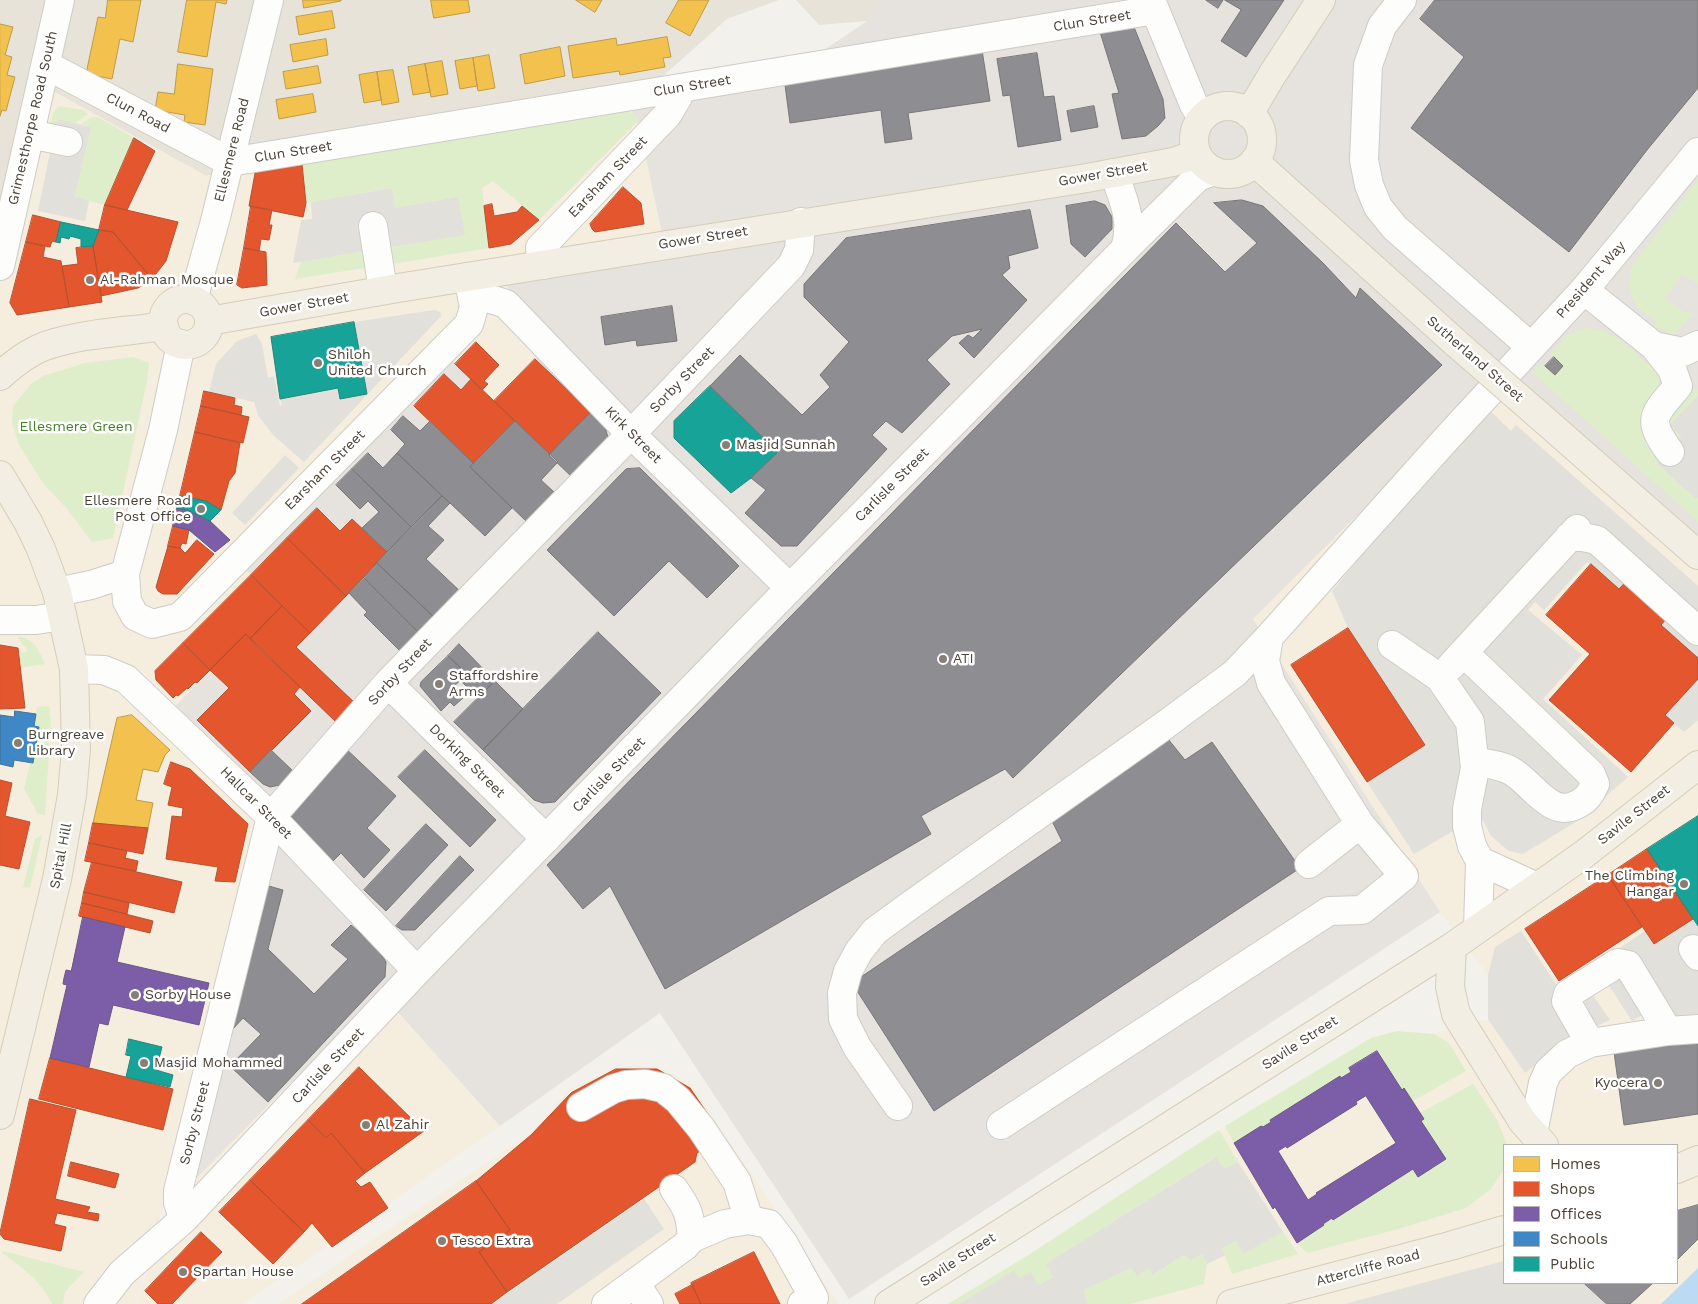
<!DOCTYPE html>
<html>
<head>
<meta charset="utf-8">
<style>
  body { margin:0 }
  #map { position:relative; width:1698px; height:1304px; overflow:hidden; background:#f2f1ec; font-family:"Work Sans",sans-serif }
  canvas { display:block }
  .legend { position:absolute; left:1503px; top:1144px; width:175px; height:140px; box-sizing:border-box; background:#fff; border:1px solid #b7b3af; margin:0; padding:6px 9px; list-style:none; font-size:15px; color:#4a4236 }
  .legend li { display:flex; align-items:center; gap:10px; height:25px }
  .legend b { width:25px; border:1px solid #b7b3af }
</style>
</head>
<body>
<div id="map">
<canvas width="1698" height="1304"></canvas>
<ul class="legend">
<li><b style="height:14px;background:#f2c14e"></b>Homes</li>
<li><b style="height:14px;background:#e4572e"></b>Shops</li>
<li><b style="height:14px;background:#7b5ea7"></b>Offices</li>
<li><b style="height:14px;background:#3f88c5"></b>Schools</li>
<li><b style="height:14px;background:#17a398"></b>Public</li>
</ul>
</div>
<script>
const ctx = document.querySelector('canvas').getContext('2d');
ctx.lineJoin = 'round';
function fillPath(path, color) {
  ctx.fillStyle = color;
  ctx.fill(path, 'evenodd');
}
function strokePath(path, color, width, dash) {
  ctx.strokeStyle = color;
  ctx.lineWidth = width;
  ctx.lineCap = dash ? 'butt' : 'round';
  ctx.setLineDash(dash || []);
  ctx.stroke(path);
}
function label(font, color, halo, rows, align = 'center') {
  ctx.font = font + ' "Work Sans",sans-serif';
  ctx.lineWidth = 5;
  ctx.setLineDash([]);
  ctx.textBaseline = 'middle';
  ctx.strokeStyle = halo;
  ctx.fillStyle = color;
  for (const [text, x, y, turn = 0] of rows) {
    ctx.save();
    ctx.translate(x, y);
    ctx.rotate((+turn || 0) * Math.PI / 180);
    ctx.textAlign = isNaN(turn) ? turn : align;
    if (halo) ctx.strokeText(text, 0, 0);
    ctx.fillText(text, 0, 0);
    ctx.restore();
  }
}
const residential = new Path2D(`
  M0,0H779L727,19L634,102L206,176L51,90L0,209Z
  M796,0H879L867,21L819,25Z`);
const commercial = new Path2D(`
  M51,90L206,176L634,102L632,112L638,121L665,247L535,359L494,401L443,351L251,575L284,608L271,817L136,1304H0V209Z
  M1498,374L1698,538V1268L1661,1304H948L1030,1254L1225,1126L1371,1038L1397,1031L1434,1034L1488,1019V975L1440,912L1253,619ZM1504,1145H1677V1283H1504Z
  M380,992L500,1126L243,1304H137L166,1209Z
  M657,1066L691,1085L839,1304H278L531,1133L569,1090L615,1067Z`);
const industrial = new Path2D(`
  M879,0H1698V538L1498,374L1253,619L1440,912L849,1299L660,1013L500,1126L380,992L166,1209L271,817L166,716L210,670L250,639L284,608L251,575L237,559L443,351L494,401L535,359L551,346L499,276L665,247L638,121L632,113L634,102L784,77L867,21Z`);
const green = new Path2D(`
  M59,106L83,110L88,114L75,123L58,120L56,127L50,124L54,111Z
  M622,109L632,113L638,121L539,220L493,181L482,188L489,248L387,265L395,208L391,188L306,203L302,164Z
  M92,117H98L134,138L105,205L75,198L91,127L81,124Z
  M1698,180V284L1682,274L1665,299L1685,312L1694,313L1693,315L1674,335L1654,327L1657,322C1632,305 1626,297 1632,266Z
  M369,251L371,267L295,279L301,261Z
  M1584,328L1602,330L1622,341L1648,364L1651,361C1658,371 1662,379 1658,392L1665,455L1658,464L1696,499L1698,497V522L1532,372L1542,363L1555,374L1563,366L1550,354L1567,335Z
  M133,357L149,363L147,381L113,538L92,542L68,510L43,483L19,445L12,423L13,406L31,384L43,376L85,363Z
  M1695,388L1698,389V396L1670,425L1682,437H1674L1666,419L1688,393Z
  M17,636C35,639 39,650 45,664L20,668L18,655L27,651V647L23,645Z
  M49,706L51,721L45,815L38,814L24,789L30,763H33L39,727L34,726L37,707Z
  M42,835L30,888L23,887L35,839Z
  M1397,1031L1434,1034L1449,1043L1466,1071L1413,1101L1404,1088L1402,1090L1377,1051L1349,1068L1351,1072L1341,1078L1340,1076L1270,1120L1271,1122L1263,1127L1261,1126L1234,1143L1225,1126L1371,1038Z
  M1473,1084L1497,1120L1506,1142V1145H1504V1169L1490,1190L1466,1208L1402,1228L1307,1253L1297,1243L1324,1225L1323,1224L1332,1218L1333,1220L1413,1169L1418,1177L1446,1160L1421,1121L1424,1119L1420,1113Z
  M1219,1130L1238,1162L1224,1169L1215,1157L1047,1264L1054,1276L1038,1285L1031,1273L1019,1279L1014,1270L959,1304H948L1030,1254Z
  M1283,1232L1298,1254L1232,1274L1222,1248L1236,1241L1243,1254Z
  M3,1251L84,1272L65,1292L63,1304H52C41,1281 23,1268 2,1253Z
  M1202,1254L1207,1264L1204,1284L1131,1304H1087L1084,1290L1132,1268H1149L1154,1275L1184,1255Z`);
const parking = new Path2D(`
  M57,119L91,127L75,197L89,201L85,221L38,211Z
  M392,188L395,208L458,197L465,235L293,263L301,220L312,219L311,202Z
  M434,310L440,312L441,316L304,462L273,435L258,415L254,402L209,392L216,364L237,341L256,334L262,344L268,378L274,376L280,406L282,405L280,399L338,388L340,399L367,394L354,322Z
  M1698,396V497L1696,499L1658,464L1682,437L1670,425Z
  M1487,408L1511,431L1516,425L1698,586V658L1661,625L1672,613L1630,576L1619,589L1587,562L1544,610L1535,602L1528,610L1582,655L1543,699L1628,777L1576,822L1523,854L1509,851L1491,836L1480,815L1414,854L1367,782L1424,745L1348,628L1332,591Z
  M285,455L299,468L245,525L232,513Z
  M1698,679V720L1684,732L1665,715Z
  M1693,919L1698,926V1018L1658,1023L1644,1014L1632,1021L1608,984L1592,994L1610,1020L1569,1038L1525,1073L1488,1019V975L1495,947L1521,931L1559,989L1645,931L1654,944Z
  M1216,1157L1224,1169L1238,1162L1283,1232L1243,1254L1236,1241L1222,1248L1225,1255L1207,1264L1202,1254L1191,1260L1184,1255L1153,1275L1149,1268L1137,1276L1132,1268L1084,1290L1087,1304H959L1014,1270L1019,1278L1031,1272L1038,1285L1053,1277L1046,1264Z
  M644,1199L664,1229L557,1304H493Z
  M1504,1261V1283H1584L1607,1304H1345Z`);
const water = new Path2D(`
  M1698,1268V1304H1661Z`);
const homes = new Path2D(`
  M108,0H141L133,42L120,39L112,79L86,74L98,17L105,18Z
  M187,0H227L226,4L216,2L207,57L178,52Z
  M303,0H341V1L304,8Z
  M431,0H468L470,12L434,18Z
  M576,0H602L595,12Z
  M679,0H709L690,36L666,23Z
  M332,11L335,28L299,35L296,17Z
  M0,24L13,27L5,55L12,57L7,75L15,77L6,111L2,110L0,116Z
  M667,37L671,57L663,58L665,67L620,75L619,71L573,78L568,46L616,38L617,45Z
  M326,39L328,55L293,62L290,45Z
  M560,47L565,76L525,84L520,55Z
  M489,55L495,88L478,91L473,58Z
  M473,58L477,86L460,89L455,61Z
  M442,61L448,94L431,97L425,64Z
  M178,64L213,69L205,125L184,122L185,115L155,110L158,92L174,94Z
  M425,64L430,92L413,95L408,67Z
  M318,66L321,83L286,89L283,72Z
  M393,70L399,102L382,105L377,72Z
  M377,72L381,100L364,103L359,75Z
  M313,94L316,112L279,119L276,100Z
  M132,715L170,750L165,755L158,772L143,769L136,800L153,803L148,828L93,823L117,718Z`);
const shops = new Path2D(`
  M134,138L155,151L127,210L105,205Z
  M302,164L306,203L303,217L249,206L256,168Z
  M623,187L641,203L644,224L595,232L592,229L590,224Z
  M492,204L494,216L517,212L522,206L539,220L511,244L489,248L484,206Z
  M105,205L178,222L166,261L152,279L113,232L99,230Z
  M251,206L272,210L269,225H272L269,240L261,239L259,251L244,248Z
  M33,215L61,222L56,242L52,241L50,247L26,242Z
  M99,230L113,232L152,279L138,288L101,296L93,246Z
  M26,242L45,246L43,257L61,261L69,307L17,315L10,303Z
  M93,246L102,302L69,307L62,266L78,264L76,248Z
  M244,248L266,252L267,285L242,288L237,285Z
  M476,342L499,365L484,381L488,384L482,390L455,364Z
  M535,359L591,412L549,455L494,401Z
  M444,374L461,390L471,379L515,421L474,464L414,406Z
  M204,391L235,398L234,405L242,407L241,415L201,406Z
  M201,406L249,417L243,443L195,432Z
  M195,432L240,443L235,473L229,481L221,510L206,501L180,496Z
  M317,508L340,531L352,519L387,552L346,596L287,538Z
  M173,526L189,530L186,544L182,543L180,548L168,546Z
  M287,538L346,596L310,633L251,575Z
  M197,540L214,554L177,594H163L158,591L156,587L168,546L180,548L185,553Z
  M1591,564L1619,589L1631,576L1672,612L1661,625L1698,658V679L1665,715L1674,723L1631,772L1549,700L1590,654L1546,615Z
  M251,575L282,606L250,639L246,634L210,670L183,643Z
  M282,606L310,633L296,647L356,704L337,723L250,639Z
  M1348,628L1425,745L1367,782L1291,665Z
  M246,634L300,687L294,694L311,711L250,772L197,720L229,688L210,670Z
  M183,643L210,670L197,683L195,682L188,689L187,688L178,696L176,695L173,698L156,680L155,671Z
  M0,645L18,648L25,708L0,709Z
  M171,762L190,769L248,824L235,882L215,881L218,867L166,859L172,816L182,817L183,808L168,805L172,787L164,784Z
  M0,780L12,783L5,816L30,822L19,869L0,865Z
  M93,823L148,828L143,854L89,843Z
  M89,843L127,851L125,858L138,861L136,871L85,861Z
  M1647,849L1693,919L1654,944L1608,875Z
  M92,862L182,882L174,913L84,892Z
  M1608,875L1642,927L1559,981L1525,929Z
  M84,892L129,903L127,914L82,903Z
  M82,903L153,921L150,933L79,916Z
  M50,1058L173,1089L163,1130L39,1099Z
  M359,1067L424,1131L365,1173L331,1133L326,1138L308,1120Z
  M616,1069H657L690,1088L723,1136L697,1153L695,1162L507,1292L479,1252L510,1230L476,1181L531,1135L571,1093Z
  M30,1099L76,1110L55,1199L90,1207L87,1212L99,1214L98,1221L57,1213L54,1224L66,1227L61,1251L4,1239L0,1234Z
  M308,1120L326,1138L331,1133L365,1173L355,1181L361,1187L370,1182L388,1208L332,1247L312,1223L304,1232L250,1180Z
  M71,1162L119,1174L115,1188L68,1176Z
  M250,1180L304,1232L273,1264L219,1212Z
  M476,1181L510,1230L479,1252L507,1292L491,1304H302Z
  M201,1232L222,1252L172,1304H158L145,1291Z
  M754,1252L780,1304H701L691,1283Z
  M692,1285L701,1304H680L675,1294Z`);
const offices = new Path2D(`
  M177,508L188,510L210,521L230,540L215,552L189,530L173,526Z
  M83,917L125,927L117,962L209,983L199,1025L113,1005L108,1025L99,1023L89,1067L50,1058L67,985L63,984L64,978L66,970L71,971Z
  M1377,1051L1402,1090L1404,1088L1424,1119L1421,1121L1446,1159L1418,1177L1413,1169L1333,1220L1332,1218L1323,1224L1324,1225L1297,1243L1275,1207L1273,1209L1234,1143L1261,1126L1263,1127L1271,1122L1270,1120L1340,1076L1341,1078L1351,1072L1349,1068ZM1366,1096L1396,1143L1316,1193L1317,1194L1308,1200L1278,1151L1286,1146L1287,1148L1357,1104L1356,1102Z`);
const schools = new Path2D(`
  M15,711L36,714L34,726L39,727L33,763L14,760L13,767L0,764V715L14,717Z`);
const public = new Path2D(`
  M61,222L99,230L93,246L81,247V239L70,236L69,239L61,237L60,243L56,242Z
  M354,322L367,394L340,399L338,388L280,399L271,337Z
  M710,386L778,452L751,478L731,493L674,438V421Z
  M180,496L206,501L221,510L210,521L188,510L177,508Z
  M1698,816V926L1647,849Z
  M129,1039L162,1047L156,1070L173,1075L170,1087L126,1077L131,1056L126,1055Z`);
const industry = new Path2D(`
  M1206,0H1223L1218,8Z
  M1225,0H1284L1246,57L1221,41L1241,10Z
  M1435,0H1698V88L1647,150L1569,252L1411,128L1464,57L1420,19Z
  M1134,27L1163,99L1165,118L1158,126L1146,136L1122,139L1112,94L1119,93L1100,32Z
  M982,50L990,101L908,113L912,139L885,143L881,110L790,123L784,77Z
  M1037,53L1044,97L1054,96L1061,140L1018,147L1010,95L1003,96L997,59Z
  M1094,106L1098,127L1071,132L1067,111Z
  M1242,200L1263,206L1323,263L1356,298L1360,288L1442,365L1013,778L1005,769L921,816L931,834L665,989L610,886L583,909L547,865L1176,223L1225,272L1257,243L1214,203Z
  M1095,201L1105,205L1112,217V229L1085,257L1071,244L1066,206Z
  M1030,210L1038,248L1008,256L1010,268L1002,275L1027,300L974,358L959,343L968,335L973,338L982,329L952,336L927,360L950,384L902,433L886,421L872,435L887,449L797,546H781L745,513L766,490L751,478L778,452L710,386L740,355L802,415L830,387L820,375L849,342L804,297V284L846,238Z
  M672,306L677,341L637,346L636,340L605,345L601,317Z
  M1554,357L1563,366L1555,375L1545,366Z
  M591,412L605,427L609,441L572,477L549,455Z
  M403,416L420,431L430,421L474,464L470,467L512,508L485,536L397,453L405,444L391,430Z
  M515,421L558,462L541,480L555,493L527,522L470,467Z
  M368,453L383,468L397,453L442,496L411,527L352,469Z
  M640,468L739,566L707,598L669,561L614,616L547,550L626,469Z
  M352,469L411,527L387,552L362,528L379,512L368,501L360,509L336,485Z
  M442,496L450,503L428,526L444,540L426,559L463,594L438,621L377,563Z
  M377,563L438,621L422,636L364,578Z
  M364,578L422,636L403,654L364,615L367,612L349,593Z
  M598,632L661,693L555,802L543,803L534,800L483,750Z
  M459,644L495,681L478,698L461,681L467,674L448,656Z
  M448,656L467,674L453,687L463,698L454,706L450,702L441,711L420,686L421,682Z
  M495,681L523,709L483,750L454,722Z
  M1168,739L1185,760L1212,742L1300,868L934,1111L852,983L1062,841L1051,819Z
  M343,746L396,796L367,828L390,850L364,878L341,853L332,862L290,819L292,806Z
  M271,750L293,771L280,785L270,787L263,784L250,772Z
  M425,750L496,820L470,847L398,777Z
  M426,824L448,845L386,911L364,890Z
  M460,856L474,870L415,930H402L396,926Z
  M265,885L283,890L268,949L314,994L348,959L331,945L351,925L377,948L386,962L385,977L268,1102L230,1066L261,1034L243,1018L232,1030Z
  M1698,1040V1114L1624,1125L1614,1052Z
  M1698,1205V1239L1677,1260V1211Z
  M1584,1283H1653L1630,1304H1607Z`);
const minor = new Path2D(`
  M1151,0L1194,105L1202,118
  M1402,0L1382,26L1368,65L1364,160L1369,185L1378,207L1395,228L1531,347
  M46,65L230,162L1155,10
  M30,134L68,142
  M1114,173C1123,199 1134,221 1125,249
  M373,226L383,290
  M542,265L540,248L668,114L678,97V89
  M0,266L60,0
  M1584,290L1654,346L1683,352L1698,345
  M472,293L506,304L631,434L790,588
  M193,300L215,221L269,0
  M181,344L163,430L125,574L127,601L135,616L152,624L180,617L469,324L474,307L468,277
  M1654,346L1672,369L1678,386C1654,415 1645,418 1670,452
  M1569,537H1583L1597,540L1698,631
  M57,592L91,585L125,574
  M0,620H36L62,616
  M1392,645L1440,678L1470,722L1475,768L1467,809V826L1472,846L1480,861L1478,928
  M1464,653L1591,774L1595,784C1590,795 1586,801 1574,806C1550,816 1532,784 1513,772C1502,765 1488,764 1476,762
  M1451,666L1577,529
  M74,669L104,670L126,679L271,817L417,971
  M388,683L546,839
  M1480,861L1537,887
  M1309,864L1360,824L1271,683L1265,661L1269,637L1448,437L1584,290L1698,152
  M1693,949L1698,956
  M1590,1043L1566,1001L1568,994L1618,963L1628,965L1668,1031
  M898,1106L857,1047L843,1019L842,993L848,971L859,951L875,931L912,904L1165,725L1235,673L1269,637
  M581,1107L613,1089L626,1085L645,1084L663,1088L678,1100L701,1128L737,1182L749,1220
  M1001,1125L1329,911L1362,910L1404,876L1360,824
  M1533,1133L1543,1083L1548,1072L1567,1054L1590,1043L1668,1031L1698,1029
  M184,1219L178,1203V1191L271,817L388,683L631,434L791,266L799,250L801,222
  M692,1238L725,1224L749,1220L769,1224L784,1244L814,1298L802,1304
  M635,1283L649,1304
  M98,1304L122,1273L184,1219L417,971L790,588L1125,249L1198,177L1214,171
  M606,1304L685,1246L692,1238C690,1214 688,1209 674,1189`);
const major = new Path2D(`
  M1194 140a34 34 0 1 1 68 0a34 34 0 1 1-68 0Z
  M1249,114L1272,75L1321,0
  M1254,161L1457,344
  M163 322a23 23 0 1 1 46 0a23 23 0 1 1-46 0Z
  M209,321L398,288L1087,178L1173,162L1197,154
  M0,376C13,364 29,352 45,346C83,333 125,332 164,326
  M1534,411L1698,555
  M0,475L28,522L41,549L57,592L74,669L76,749L72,795L57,879L0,1115
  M1452,947L1450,987L1456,1014L1523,1122L1544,1145
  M1677,1169L1698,1160
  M889,1304L1452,947L1583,855L1698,765
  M1231,1304L1450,1246L1504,1230`);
const majorBridge = new Path2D(`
  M1457,344L1534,411`);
const markers = [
  [90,280,5,"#857f76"],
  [318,363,5,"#857f76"],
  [726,445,5,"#857f76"],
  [201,509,5,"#857f76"],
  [943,659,5,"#857f76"],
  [439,684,5,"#857f76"],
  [18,743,5,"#857f76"],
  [1684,884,5,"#857f76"],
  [135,995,5,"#857f76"],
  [144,1063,5,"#857f76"],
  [1658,1083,5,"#857f76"],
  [366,1125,5,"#857f76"],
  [442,1241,5,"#857f76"],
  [183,1272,5,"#857f76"]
];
const streetNames = [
  ["Clun Street",1092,21,-9],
  ["Clun Street",692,86,-9],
  ["Clun Road",138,113,28],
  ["Grimesthorpe Road South",33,118,-77],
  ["Ellesmere Road",232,150,-76],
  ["Clun Street",293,152,-9],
  ["Gower Street",1103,174,-10],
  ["Earsham Street",608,177,-46],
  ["Gower Street",703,238,-9],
  ["President Way",1591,280,-49],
  ["Gower Street",304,305,-10],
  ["Sutherland Street",1475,359,41],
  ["Sorby Street",682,380,-46],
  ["Kirk Street",633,435,45],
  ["Earsham Street",325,470,-45],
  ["Carlisle Street",892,485,-45],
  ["Sorby Street",400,672,-47],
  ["Dorking Street",467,761,44],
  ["Carlisle Street",609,775,-46],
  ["Hallcar Street",256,803,45],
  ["Savile Street",1634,815,-38],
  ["Spital Hill",61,856,-79],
  ["Savile Street",1300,1043,-33],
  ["Carlisle Street",328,1066,-47],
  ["Sorby Street",195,1123,-76],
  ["Savile Street",958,1260,-33],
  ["Attercliffe Road",1368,1268,-15]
];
const poiNames = [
  ["Al-Rahman Mosque",100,280],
  ["Shiloh",328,355],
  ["United Church",328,371],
  ["Masjid Sunnah",736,445],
  ["Ellesmere Road",191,501,"right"],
  ["Post Office",191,517,"right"],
  ["ATI",953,659],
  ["Staffordshire",449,676],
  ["Arms",449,692],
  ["Burngreave",28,735],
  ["Library",28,751],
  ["The Climbing",1674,876,"right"],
  ["Hangar",1674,892,"right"],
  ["Sorby House",145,995],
  ["Masjid Mohammed",154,1063],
  ["Kyocera",1648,1083,"right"],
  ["Al Zahir",376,1125],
  ["Tesco Extra",452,1241],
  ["Spartan House",193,1272]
];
const parkNames = [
  ["Ellesmere Green",76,427]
];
fillPath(residential, '#e7e3d9');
fillPath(commercial, '#f5edde');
fillPath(industrial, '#e6e2dd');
fillPath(green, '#dfeeca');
fillPath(parking, '#e2e0db');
fillPath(water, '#badbf2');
fillPath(homes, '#f2c14e');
strokePath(homes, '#c09b47', 1);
fillPath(shops, '#e4572e');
strokePath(shops, '#b65130', 1);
fillPath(offices, '#7b5ea7');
strokePath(offices, '#6c5685', 1);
fillPath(schools, '#3f88c5');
strokePath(schools, '#42739a', 1);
fillPath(public, '#17a398');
strokePath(public, '#26867b', 1);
fillPath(industry, '#8d8d92');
strokePath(industry, '#797676', 1);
strokePath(minor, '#ceccc6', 30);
strokePath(major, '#d5cdb8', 30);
strokePath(minor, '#fdfdfc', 28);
strokePath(major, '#f2eee4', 28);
strokePath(majorBridge, '#d5cdb8', 30, []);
strokePath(majorBridge, '#f2eee4', 28);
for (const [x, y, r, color] of markers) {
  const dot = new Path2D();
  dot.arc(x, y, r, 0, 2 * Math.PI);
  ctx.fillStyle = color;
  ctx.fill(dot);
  strokePath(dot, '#fff', 2);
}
label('14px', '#4a4236', '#fff', streetNames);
label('14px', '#4a4236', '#fff', poiNames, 'left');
label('14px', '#468025', '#fff', parkNames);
</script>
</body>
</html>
